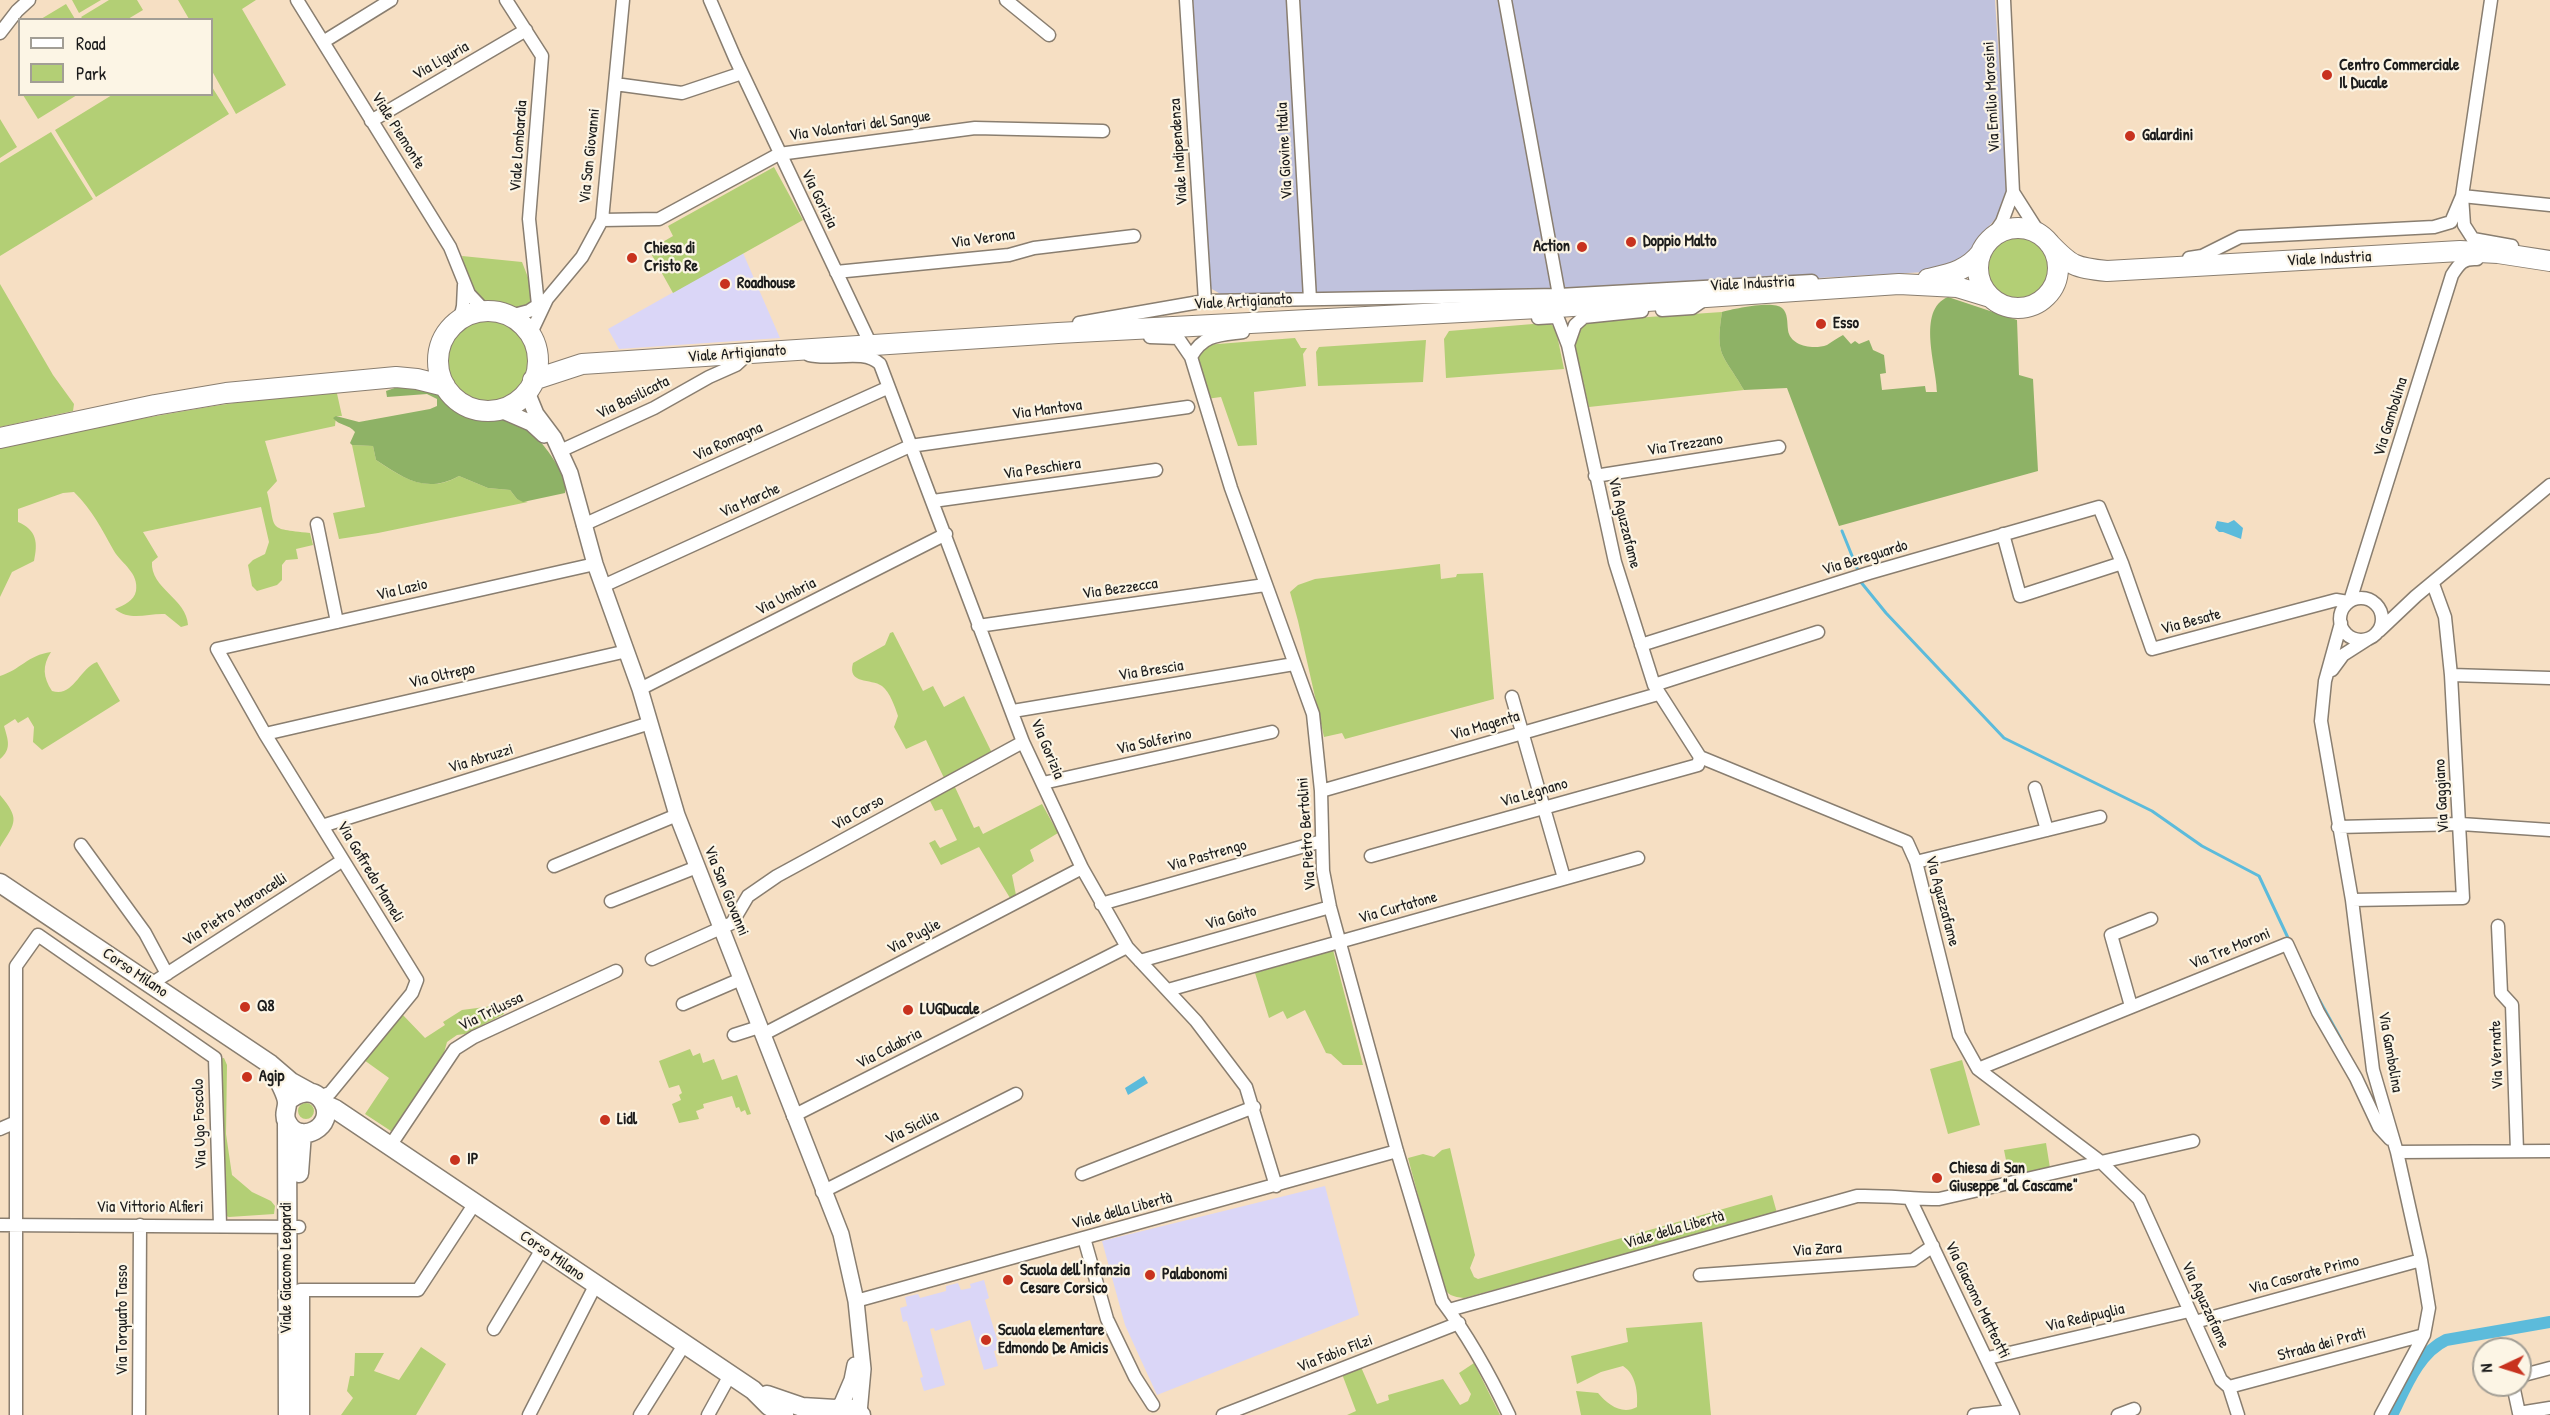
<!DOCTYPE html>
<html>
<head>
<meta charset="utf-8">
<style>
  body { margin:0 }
  #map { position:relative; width:2550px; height:1415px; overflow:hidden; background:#f6dfc3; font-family:"Patrick Hand",sans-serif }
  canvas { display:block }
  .legend { position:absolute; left:18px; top:18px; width:195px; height:78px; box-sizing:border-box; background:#fcf5e5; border:2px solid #a29e95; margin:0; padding:8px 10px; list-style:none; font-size:18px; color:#1c1c1c }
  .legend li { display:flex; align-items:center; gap:12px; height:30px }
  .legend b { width:30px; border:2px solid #a29e95 }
  .north { position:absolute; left:2472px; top:1337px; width:60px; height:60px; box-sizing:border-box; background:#fcf5e5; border:2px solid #a29e95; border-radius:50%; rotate:266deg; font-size:16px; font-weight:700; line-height:24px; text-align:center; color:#1c1c1c }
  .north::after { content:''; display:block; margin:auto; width:21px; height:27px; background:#c8321e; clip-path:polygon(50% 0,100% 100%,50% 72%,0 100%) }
</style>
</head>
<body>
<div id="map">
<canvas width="2550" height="1415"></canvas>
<ul class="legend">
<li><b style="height:8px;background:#fff"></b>Road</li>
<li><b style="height:16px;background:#b3cf75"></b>Park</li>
</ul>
<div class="north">N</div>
</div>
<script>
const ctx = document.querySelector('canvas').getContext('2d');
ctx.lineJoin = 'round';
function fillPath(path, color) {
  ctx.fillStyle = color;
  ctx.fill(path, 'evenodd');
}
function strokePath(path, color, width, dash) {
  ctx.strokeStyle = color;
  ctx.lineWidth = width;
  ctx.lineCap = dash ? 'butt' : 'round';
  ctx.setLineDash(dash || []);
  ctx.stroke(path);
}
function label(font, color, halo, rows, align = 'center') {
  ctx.font = font + ' "Patrick Hand",sans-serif';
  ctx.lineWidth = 4.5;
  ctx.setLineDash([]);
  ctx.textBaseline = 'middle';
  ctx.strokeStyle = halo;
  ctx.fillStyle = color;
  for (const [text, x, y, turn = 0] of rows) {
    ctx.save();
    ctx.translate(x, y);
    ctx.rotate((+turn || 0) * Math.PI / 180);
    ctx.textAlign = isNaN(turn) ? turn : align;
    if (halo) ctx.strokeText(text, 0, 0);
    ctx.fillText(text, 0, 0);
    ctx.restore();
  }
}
const built = new Path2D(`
  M743,253L780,338L619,349L608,329Z
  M1325,1186L1359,1315L1157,1395L1125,1325L1102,1241Z
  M984,1280L989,1298L985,1300L1000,1349L994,1351L998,1366L984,1370L970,1320L935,1331L934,1328L930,1329L945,1385L924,1391L920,1378L923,1377L907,1321L903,1322L900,1308L907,1306L905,1297L918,1294L920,1298L946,1291V1286L958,1283L961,1290L971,1288L970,1284Z`);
const industrial = new Path2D(`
  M1193,0H1995L2008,199L2003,210L1977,240L1967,257L1944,271L1566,292L1224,296L1210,288Z`);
const green = new Path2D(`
  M72,0H101L79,13Z
  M109,0H137L143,10L128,19H83L81,17Z
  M178,0H256L242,9L286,85L236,114L212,71V20L189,19Z
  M66,4L75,19H41Z
  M212,87L229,114L96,197L55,130L112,95L212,94Z
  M23,95H77L38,119Z
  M0,119L17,147L0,158Z
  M51,132L93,199L0,256V163Z
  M774,167L803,220L673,293L649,250L673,236L668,226Z
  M1985 268a32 32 0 1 1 64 0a32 32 0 1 1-64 0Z
  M462,256L522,262L529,280L533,300L525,308C478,311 473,296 462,256Z
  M0,284L53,375L74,404L73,411L0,427Z
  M1722,312C1715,358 1723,353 1744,390L1589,407L1575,347C1574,334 1579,326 1590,321Z
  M447 361a41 41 0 1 1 82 0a41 41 0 1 1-82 0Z
  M1545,323L1551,324L1556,330L1564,369L1446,378L1444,339L1449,331Z
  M1295,338L1301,348H1307L1303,354L1306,386L1254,392L1257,445L1238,446L1221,397L1206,399L1197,356L1205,345Z
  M1426,340L1423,382L1318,386L1316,352L1319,347Z
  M336,389L342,416H336L335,426L265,441L277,481L267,492C277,531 265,528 310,533L313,545L296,549L298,559L286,560L282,565V580L277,585L257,591L252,586L248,565L253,560L265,554L269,542L261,507L143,532L158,557L152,562C150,588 187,599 188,625L181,627L165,614C148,613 131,622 115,609C124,605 134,601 136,591C139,573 122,564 114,551C101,528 93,511 74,492L63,493L18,509V522C37,530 38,543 34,561L12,572L0,597V447C112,423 223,402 336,389Z
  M352,445L373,446L376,460C404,479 428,494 459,476L488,488L510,490L517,499L528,502L378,533L339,539L333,513L365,507Z
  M1440,564L1441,579L1456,577L1457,574L1483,573L1494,699L1345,739L1342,733L1324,737L1298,621L1290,592L1298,585L1315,579Z
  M893,632L923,691L933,686L944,707L964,696L992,753L944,778L926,740L906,749L894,727L898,716C895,707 890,692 882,686C871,678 847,685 853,663L885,645L890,633Z
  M51,652C42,666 43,677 52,691C73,698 79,669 97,662L120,701L42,750L33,742L34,727L28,717L18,723L15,719L4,726C8,740 12,749 0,759V676C20,670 28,655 51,652Z
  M954,785L974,828L979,826L983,834L1042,804L1058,833L1030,850L1034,861L1012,875L1016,895L1010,898L979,847L941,865L929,843L935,840L940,848L957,840L942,809L935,811L929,799Z
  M0,795C20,819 16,822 0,847Z
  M1333,950L1363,1065H1343L1331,1054L1326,1053L1305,1010L1287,1019L1283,1011L1269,1018L1255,973Z
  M500,1005L504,1014L465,1034L457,1035L447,1042L441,1064L394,1133L365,1114L389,1078L364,1060L401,1013L425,1038L445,1025L443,1022L462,1010Z
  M690,1049L693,1056L700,1053L703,1063L714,1059L722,1080L737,1075L751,1114L747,1115L745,1110L741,1112L739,1107L736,1108L732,1096L703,1104L704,1108L696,1111L699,1119L679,1123L672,1104L681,1100L679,1095L682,1093L679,1085L669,1088L659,1061Z
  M224,1058L227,1065L226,1134L232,1175L252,1192L271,1201L275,1206L274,1214L229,1217L223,1215L219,1059Z
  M1962,1060L1980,1125L1948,1134L1930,1069Z
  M298 1111a8 8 0 1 1 16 0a8 8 0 1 1-16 0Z
  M2046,1143L2050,1168L2009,1175L2004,1150Z
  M1450,1148L1475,1255L1470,1268L1474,1277L1478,1279L1772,1195L1777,1213L1464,1298C1453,1297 1447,1295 1442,1285L1408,1158L1423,1154L1434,1157L1442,1150Z
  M1702,1322L1711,1415H1581L1576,1391L1598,1393C1608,1405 1622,1415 1637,1407C1638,1393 1636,1374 1623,1366L1601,1372L1577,1384L1571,1356L1628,1342L1626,1328Z
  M421,1347L446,1364L416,1415H341L353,1398L347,1391L350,1376H354L355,1353H384L374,1371L399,1380Z
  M1474,1363L1500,1415H1347L1356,1411L1342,1374L1361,1367L1377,1404L1389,1400L1388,1395L1443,1379L1460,1405L1468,1401L1471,1394L1459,1373Z`);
const forest = new Path2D(`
  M1948,297L2017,320L2019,375L2033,379L2038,471L1839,526L1787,388L1744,390C1723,353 1715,358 1722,312C1733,309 1773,300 1782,308C1788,313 1787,322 1788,330C1790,346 1813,350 1827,345C1832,342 1837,338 1843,335L1851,344L1855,341L1859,344L1869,340L1873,350L1884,355L1886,373L1880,374L1882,390L1925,386L1926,392H1937C1937,367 1916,310 1948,297Z
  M403,385C413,387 426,387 435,392C447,397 457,410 469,414C485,420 503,416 519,423C535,430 571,476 565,493L523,502L517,499L510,490L488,488L459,476C426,494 405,479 376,460L373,446L352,445L350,443L355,432C349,424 339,426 333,418L336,416L359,422L430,409L437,406V399L427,394L387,397L386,391Z`);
const water = new Path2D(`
  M2234,520L2243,528L2241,539L2223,532H2219L2215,528L2217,521L2228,523Z
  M1144,1076L1148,1083L1128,1095L1125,1088Z`);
const stream = new Path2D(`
  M1842,531L1859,573
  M1860,581L1886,613L2004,738L2152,811L2202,846L2259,876L2289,940
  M2316,994L2342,1041`);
const canal = new Path2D(`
  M2392,1415C2405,1389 2418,1353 2446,1340L2550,1322`);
const minor = new Path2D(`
  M297,0L450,247L469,294L485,311
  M506,0L542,56L529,219L538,305
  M710,0L735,58L871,345
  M1006,0L1049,35
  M1186,0L1205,301
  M1293,0L1310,299
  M1505,0L1559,295
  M2491,0L2462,196L2464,225L2473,239L2512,246
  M0,33L17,11L29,0
  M323,42L391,0
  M615,84L682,93L742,73
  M371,121L526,30
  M2013,192L2041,236
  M2462,196L2550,205
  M602,220L659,219L779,154L975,128L1103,131
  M1989,241L2002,222L2013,192L2004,0
  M2189,258L2202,256L2240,237L2434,227L2451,222L2462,196
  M836,272L1009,255L1034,248L1134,236
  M1662,310L1692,308L1705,299
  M510,316L529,311L544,301
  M1538,318L1555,317L1558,319L1568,345L1615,562L1654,685L1700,757L1907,842L1916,862L1959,1035L1978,1069L2101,1162L2139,1199L2221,1380L2229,1387L2238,1415
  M460,319L463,306L464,285
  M1079,323L1205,301L1559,295L1812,281
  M530,335L547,299L582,257L602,220L623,0
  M1150,337L1178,338L1191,357L1231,488L1313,714L1321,791L1323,871L1330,907L1397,1151L1442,1301C1469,1337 1490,1375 1509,1415
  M1568,345L1575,325L1584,317L1642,311
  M809,355C831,361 864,348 880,364
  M1191,357C1203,334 1220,335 1243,332
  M880,364L1023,742L1082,868L1127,947L1196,1021L1246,1087L1276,1186
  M560,451L654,408L709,377L736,365L748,354
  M1595,476L1779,447
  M933,501L1156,470
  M317,524L337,622
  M583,525L887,388
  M2003,534L2020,596L2122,563
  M603,586L910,446L1188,407
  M2340 619a21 21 0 1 1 42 0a21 21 0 1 1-42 0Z
  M2350,601L2452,275C2459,264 2463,258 2477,259
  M2341,623L2325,681L2321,721L2352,900L2373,1070L2397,1152L2421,1260L2429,1308L2424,1335L2381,1415
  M978,626L1265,585
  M2379,631L2416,596L2550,485
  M1641,645L1869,573L2099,507L2122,563L2152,649L2336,600L2348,602
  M2332,670L2343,655L2368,639
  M2451,675L2550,678
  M1654,685L1818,632
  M640,689L946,534
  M1512,697L1564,878
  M1013,711L1294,664
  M265,734L627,651
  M1043,783L1272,732
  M2035,788L2047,830
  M1321,791L1658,694
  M322,826L650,723
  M2338,827L2461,824L2550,830
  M81,845L145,933L167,974
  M1371,856L1698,765L1700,757
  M1916,862L2100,817
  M554,866L677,815
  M2352,900L2463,898L2451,675L2445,617L2433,584
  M611,901L697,867
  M1101,904L1322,841
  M2498,926L2501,993L2512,1005L2517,1151
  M652,959L732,923L748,896L777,876L1023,742
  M1140,961L1330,907
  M151,984L337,864
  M1168,990L1638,858
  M683,1004L741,979
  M2131,1006L2111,935L2151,919
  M734,1035L759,1027
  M762,1035L1082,868
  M1978,1069L2287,944L2318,1012L2356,1078L2379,1127L2390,1139
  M319,1097L330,1093L412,993L417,980L265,734L217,649L595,564
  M793,1116L1127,947
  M0,1129L16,1122
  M390,1146L455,1049L474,1037L616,971
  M2397,1152L2550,1151
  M1082,1174L1254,1107
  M822,1192L1016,1094
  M1910,1199L2013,1415
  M0,1225L299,1227
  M1084,1238L1107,1319L1135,1377L1153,1405
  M1700,1275L1913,1260L1933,1246
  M300,1290H418L475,1203
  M856,1301L1397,1151
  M1449,1310L1857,1196C1885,1195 1911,1199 1939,1199L2193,1141
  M2195,1322L2421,1260
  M494,1329L542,1249
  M1988,1358L2189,1311
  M2520,1376L2550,1368
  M2513,1385L2519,1413L2550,1408
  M2229,1387L2424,1335
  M16,1415V966L38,935L215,1058L220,1225
  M139,1415L140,1225
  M529,1415L595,1286
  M640,1415L684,1345
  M708,1415L730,1375
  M1223,1415L1459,1323
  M1974,1415L2011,1411
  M2118,1415L2134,1409`);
const tertiary = new Path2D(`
  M527,392L536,414L554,438L570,473L595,564L640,689L677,815L841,1234L856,1301L863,1369L859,1413
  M501,410L531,423L544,435
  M840,1408L852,1380L855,1365`);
const secondary = new Path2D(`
  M0,883L270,1064L291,1082L311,1093
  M273,1069C277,1078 287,1094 287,1103C287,1110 283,1115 287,1122C299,1147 337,1126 323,1102C314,1087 297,1092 287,1102
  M324,1104L335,1109L753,1390L769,1406L784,1415
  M287,1122L288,1415
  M299,1173L302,1133
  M300,1294V1415
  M767,1395L802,1407L835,1409
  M826,1415C837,1405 850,1405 861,1415`);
const primary = new Path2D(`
  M1978 268a40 40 0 1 1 80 0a40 40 0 1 1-80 0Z
  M2049,243C2071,266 2075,268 2107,271L2460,251L2498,253L2550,261
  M1928,279C1949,274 1967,271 1981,253
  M438 361a50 50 0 1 1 100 0a50 50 0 1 1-100 0Z
  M533,380L582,364L1058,333L1558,307L1899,284L1957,287L1990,297
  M0,438L155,405L226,393L396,377L417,379L445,386`);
const markers = [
  [2327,75,6,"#c8321e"],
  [2130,136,6,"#c8321e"],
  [1631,242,6,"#c8321e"],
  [1582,247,6,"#c8321e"],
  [632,258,6,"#c8321e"],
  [725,284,6,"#c8321e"],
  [1821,324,6,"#c8321e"],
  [245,1007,6,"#c8321e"],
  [908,1010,6,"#c8321e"],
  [247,1077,6,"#c8321e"],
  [605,1120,6,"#c8321e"],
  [455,1160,6,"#c8321e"],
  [1937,1178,6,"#c8321e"],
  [1150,1275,6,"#c8321e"],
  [1008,1280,6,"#c8321e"],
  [986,1340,6,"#c8321e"]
];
const streetNames = [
  ["Via Liguria",441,61,-30],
  ["Via Emilio Morosini",1992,97,-93],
  ["Via Volontari del Sangue",860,126,-8],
  ["Viale Piemonte",398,131,58],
  ["Viale Lombardia",519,146,-86],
  ["Via Giovine Italia",1285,151,-93],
  ["Viale Indipendenza",1179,152,-94],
  ["Via San Giovanni",590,156,-84],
  ["Via Gorizia",819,199,64],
  ["Via Verona",983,239,-8],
  ["Viale Industria",2329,259,-3],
  ["Viale Industria",1752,284,-3],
  ["Viale Artigianato",1243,302,-3],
  ["Viale Artigianato",737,354,-4],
  ["Via Basilicata",633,398,-26],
  ["Via Mantova",1047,410,-8],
  ["Via Gambolina",2391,417,-73],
  ["Via Romagna",728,442,-24],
  ["Via Trezzano",1685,445,-9],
  ["Via Peschiera",1042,469,-8],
  ["Via Marche",750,501,-24],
  ["Via Aguzzafame",1624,523,76],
  ["Via Bereguardo",1865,558,-17],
  ["Via Bezzecca",1120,589,-8],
  ["Via Lazio",402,590,-13],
  ["Via Umbria",786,597,-27],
  ["Via Besate",2191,622,-15],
  ["Via Brescia",1151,671,-9],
  ["Via Oltrepo",442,676,-13],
  ["Via Magenta",1485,726,-16],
  ["Via Solferino",1154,742,-12],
  ["Via Gorizia",1047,749,67],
  ["Via Abruzzi",481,759,-17],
  ["Via Legnano",1534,793,-16],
  ["Via Gaggiano",2442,796,-93],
  ["Via Carso",858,813,-29],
  ["Via Pietro Bertolini",1307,834,-94],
  ["Via Pastrengo",1207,856,-16],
  ["Via Goffredo Mameli",370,872,59],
  ["Via San Giovanni",726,891,68],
  ["Via Aguzzafame",1942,901,75],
  ["Via Curtatone",1398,908,-16],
  ["Via Pietro Maroncelli",235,910,-33],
  ["Via Goito",1231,918,-16],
  ["Via Puglie",914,937,-28],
  ["Via Tre Moroni",2230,949,-22],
  ["Corso Milano",135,973,34],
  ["Via Trilussa",491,1012,-26],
  ["Via Calabria",889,1049,-27],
  ["Via Gambolina",2390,1052,80],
  ["Via Vernate",2497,1055,-92],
  ["Via Ugo Foscolo",200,1124,-92],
  ["Via Sicilia",912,1128,-27],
  ["Via Vittorio Alfieri",150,1208],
  ["Viale della Libertà",1122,1211,-15],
  ["Viale della Libertà",1674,1230,-16],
  ["Via Zara",1817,1250,-4],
  ["Corso Milano",552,1256,35],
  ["Viale Giacomo Leopardi",287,1268,-90],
  ["Via Casorate Primo",2304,1275,-15],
  ["Via Giacomo Matteotti",1977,1300,64],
  ["Via Aguzzafame",2205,1305,65],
  ["Via Redipuglia",2085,1318,-13],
  ["Via Torquato Tasso",123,1320,-90],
  ["Strada dei Prati",2322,1345,-15],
  ["Via Fabio Filzi",1335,1354,-21]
];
const poiNames = [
  ["Centro Commerciale",2339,66],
  ["Il Ducale",2339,84],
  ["Galardini",2142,136],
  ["Doppio Malto",1643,242],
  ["Action",1570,247,"right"],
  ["Chiesa di",644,249],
  ["Cristo Re",644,267],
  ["Roadhouse",737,284],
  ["Esso",1833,324],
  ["Q8",257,1007],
  ["LUGDucale",920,1010],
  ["Agip",259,1077],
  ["Lidl",617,1120],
  ["IP",467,1160],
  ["Chiesa di San",1949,1169],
  ["Giuseppe \"al Cascame\"",1949,1187],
  ["Scuola dell'Infanzia",1020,1271],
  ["Cesare Corsico",1020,1289],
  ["Palabonomi",1162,1275],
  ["Scuola elementare",998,1331],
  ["Edmondo De Amicis",998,1349]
];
fillPath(built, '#dad6f7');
fillPath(industrial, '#c0c2dd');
fillPath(green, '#b3cf75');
fillPath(forest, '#8eb266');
fillPath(water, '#5cbbdb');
strokePath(stream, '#5cbbdb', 3);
strokePath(canal, '#5cbbdb', 12);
strokePath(minor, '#897e70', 15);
strokePath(tertiary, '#897e70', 18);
strokePath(secondary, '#897e70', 21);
strokePath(primary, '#897e70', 22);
strokePath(minor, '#fff', 12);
strokePath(tertiary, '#fff', 15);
strokePath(secondary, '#fff', 18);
strokePath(primary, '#fff', 20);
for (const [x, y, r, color] of markers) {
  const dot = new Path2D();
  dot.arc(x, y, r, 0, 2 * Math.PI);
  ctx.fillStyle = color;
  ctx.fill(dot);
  strokePath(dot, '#fcf5e5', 2);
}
label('16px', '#1c1c1c', '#fcf5e5', streetNames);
label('bold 16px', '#1c1c1c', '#fcf5e5', poiNames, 'left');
</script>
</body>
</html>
